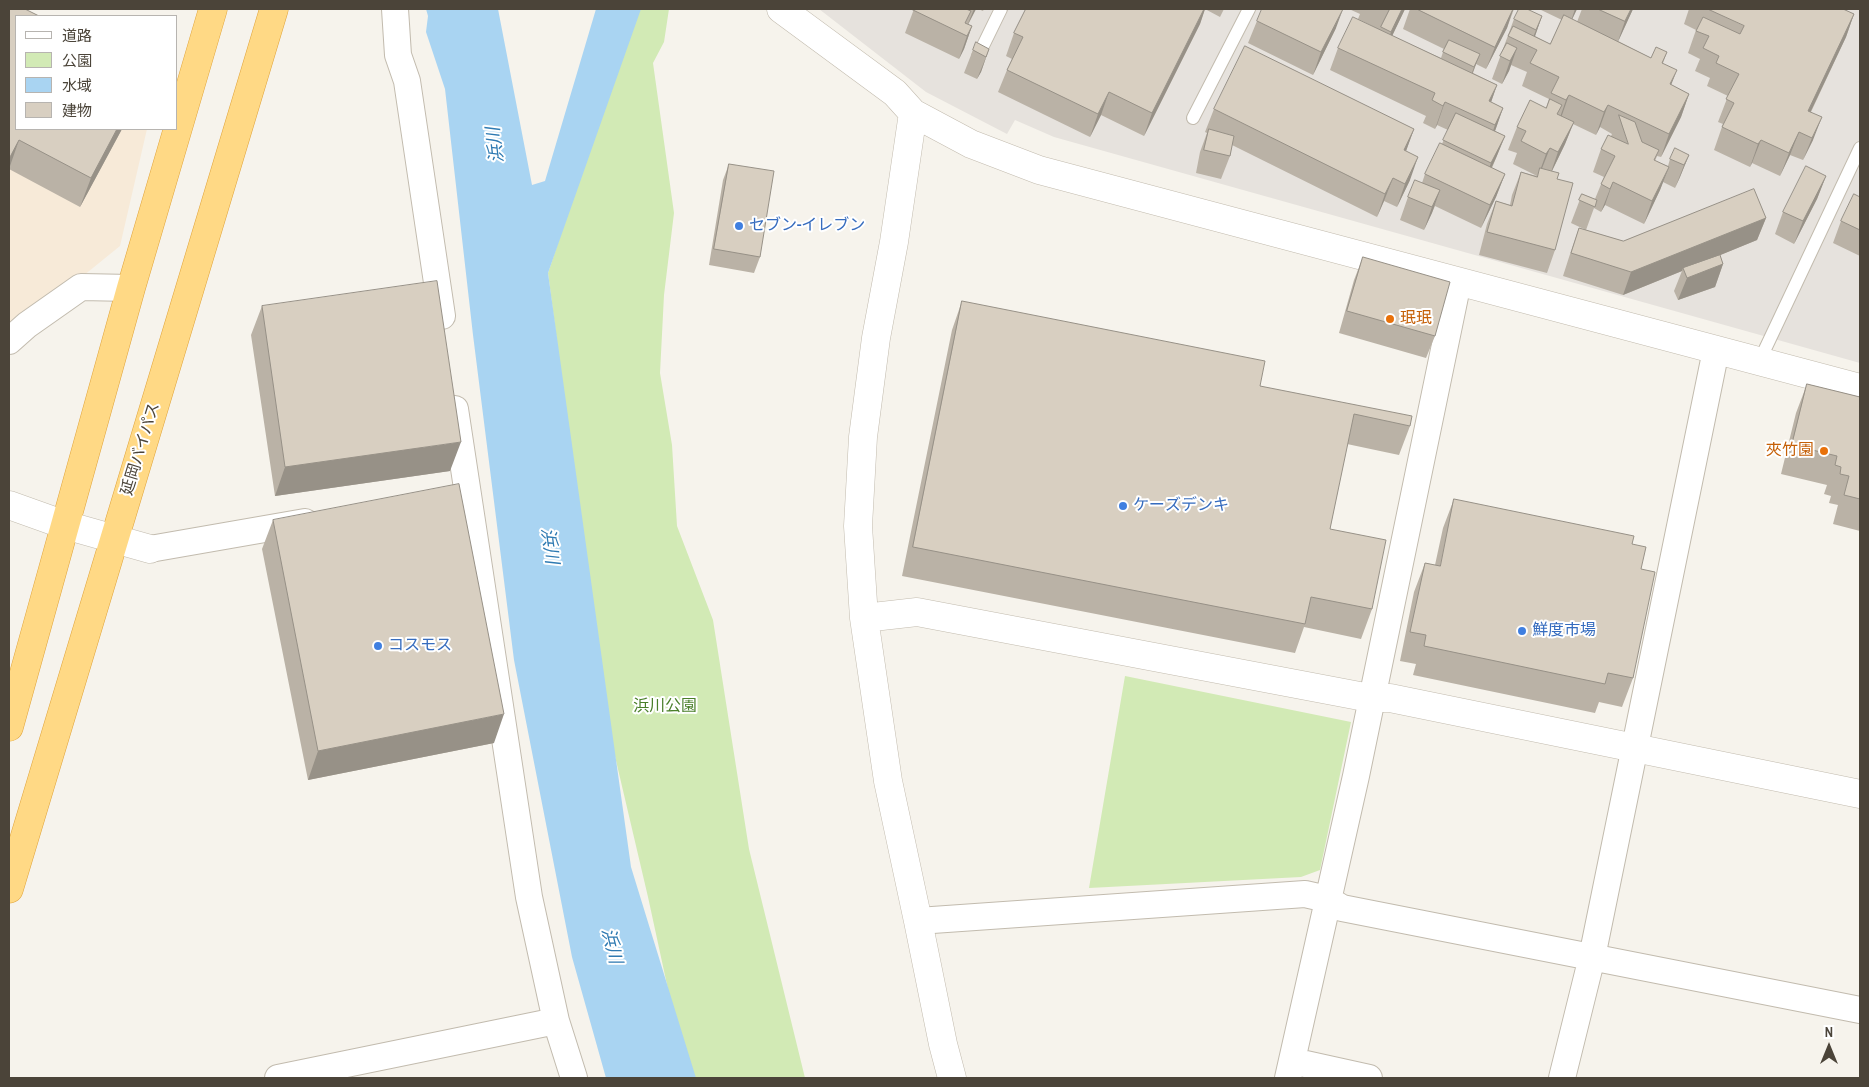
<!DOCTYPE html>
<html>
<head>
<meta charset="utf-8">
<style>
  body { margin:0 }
  #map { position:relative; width:1869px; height:1087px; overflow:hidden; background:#f6f3ec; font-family:"Archivo Narrow","Noto Sans JP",sans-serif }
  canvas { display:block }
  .frame { position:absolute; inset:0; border:10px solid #4b4439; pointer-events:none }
  .legend { position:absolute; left:15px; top:15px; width:162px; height:115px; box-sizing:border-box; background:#fff; border:1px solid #b7b4b0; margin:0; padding:6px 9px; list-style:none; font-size:15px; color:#4b4439 }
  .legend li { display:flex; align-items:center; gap:10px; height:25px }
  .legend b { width:25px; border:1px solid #b7b4b0 }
  .north { position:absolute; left:1804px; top:1022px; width:50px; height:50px; -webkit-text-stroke:4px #fff; paint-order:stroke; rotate:0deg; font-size:14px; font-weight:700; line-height:20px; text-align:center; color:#4b4439 }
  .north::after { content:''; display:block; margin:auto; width:18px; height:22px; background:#4b4439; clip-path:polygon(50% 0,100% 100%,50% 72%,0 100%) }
</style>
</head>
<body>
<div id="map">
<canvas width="1869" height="1087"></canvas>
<div class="frame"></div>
<ul class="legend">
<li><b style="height:6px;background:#fff"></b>道路</li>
<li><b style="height:14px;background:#d2eab5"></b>公園</li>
<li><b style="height:14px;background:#a9d4f2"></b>水域</li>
<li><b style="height:14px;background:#d8cfc1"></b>建物</li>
</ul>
<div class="north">N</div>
</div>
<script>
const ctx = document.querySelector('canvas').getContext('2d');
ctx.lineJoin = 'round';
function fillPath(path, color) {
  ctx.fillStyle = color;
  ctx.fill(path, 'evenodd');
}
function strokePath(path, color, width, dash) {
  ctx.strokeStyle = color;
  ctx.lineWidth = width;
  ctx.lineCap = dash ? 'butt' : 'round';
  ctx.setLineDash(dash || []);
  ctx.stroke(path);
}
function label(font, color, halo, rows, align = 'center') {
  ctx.font = font + ' "Archivo Narrow","Noto Sans JP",sans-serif';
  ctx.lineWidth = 4;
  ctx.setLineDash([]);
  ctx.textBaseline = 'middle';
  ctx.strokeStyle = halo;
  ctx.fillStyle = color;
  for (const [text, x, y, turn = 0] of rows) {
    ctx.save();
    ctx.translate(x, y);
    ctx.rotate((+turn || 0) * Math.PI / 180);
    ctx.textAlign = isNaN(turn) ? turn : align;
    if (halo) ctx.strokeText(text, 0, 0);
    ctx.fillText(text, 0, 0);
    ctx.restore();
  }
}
const commercial = new Path2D(`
  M9,16L16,129H147L120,246L9,336Z`);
const industrial = new Path2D(`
  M819,9H1860V363L1054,137L1015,120L1007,134L926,92Z`);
const green = new Path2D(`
  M637,9H669L664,42L653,63L674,213L664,295L660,373L672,445L677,526L713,620L749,849L805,1078H693L669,994L648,897L606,718L548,273L631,24Z
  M1125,676L1351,722L1320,870L1301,877L1089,888Z`);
const water = new Path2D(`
  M426,9H498L532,185L545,181L596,9H641L548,273L631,867L696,1078H606L572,957L514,660L473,335L445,89L426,32L428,16Z`);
const service = new Path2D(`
  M978,56L1001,9
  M1193,118L1249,9
  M1759,362L1860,148`);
const minor = new Path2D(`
  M395,9L398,55L407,81L442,316
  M9,341L27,325L81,287L131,288
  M455,409L529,897L556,1021L574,1078
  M150,549L305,522
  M918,921L1305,894L1327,899L1342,908L1860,1010
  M1292,1061L1369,1078
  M278,1078L556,1021
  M1288,1078L1356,776L1458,282
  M1562,1078L1592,957L1716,350`);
const tertiary = new Path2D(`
  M781,9L895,93L913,113L971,144L1039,170L1860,388
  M913,113L894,242L876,338L863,437L858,526L864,618L888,781L918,921L943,1044L952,1078
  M9,505L65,525L150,549
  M864,618L917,612L1370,698H1390L1860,794`);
const trunk = new Path2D(`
  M9,727L131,288L213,9
  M9,889L274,9`);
const wall = new Path2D(`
  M9,9L16,129H122L80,207L9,169Z
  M914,9H976L968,25L972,26L964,49L959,59L905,33Z
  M978,9H984L983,11Z
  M1026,9H1224L1220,17L1205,9L1200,24L1144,136L1101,115L1090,137L998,92L1007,70L1012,59L1006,56L1014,33Z
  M1349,9H1405L1392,36L1441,58L1444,49L1403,29L1410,9H1514L1507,28L1486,69L1476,64L1473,73L1497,85L1491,102L1503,108L1495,131L1505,136L1496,158L1492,168L1505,174L1496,197L1481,228L1435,206L1424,230L1400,220L1408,197L1422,183L1425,174L1442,144L1448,130L1437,125L1435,129L1423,123L1426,116L1330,70L1338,48L1380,30L1358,19L1360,14Z
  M1539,9H1577L1572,19L1577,22L1582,9H1633L1618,41L1651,58L1667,52L1663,63L1671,85L1689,94L1681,117L1661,157L1657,156L1655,161L1668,166L1670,159L1689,155L1680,177L1675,188L1663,182L1660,190L1644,224L1605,205L1601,212L1594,208L1586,230L1571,223L1582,194L1595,199L1604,177L1593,172L1601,149L1611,136L1612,134L1600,127L1596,135L1573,124L1565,144L1552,171L1557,179L1555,250L1547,273L1479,255L1487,224L1496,201L1510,205L1512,195L1521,172L1537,176L1513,164L1517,153L1508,150L1517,127L1546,108L1549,99L1522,86L1527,72L1511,65L1509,71L1502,84L1492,79L1514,19L1542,16L1535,36L1550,44L1562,20Z
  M1689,9H1843L1854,14L1846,37L1811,112L1813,140L1803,160L1790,155L1780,176L1752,163L1750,167L1714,150L1723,124L1718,122L1728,96L1707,86L1710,78L1695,71L1700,59L1688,53L1696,30L1684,24Z
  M1257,21L1336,28L1313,75L1248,43Z
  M989,49L981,72L977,79L964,73L973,50Z
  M1214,109L1414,129L1406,151L1410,180L1397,207L1384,201L1377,217L1232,145L1230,156L1221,179L1196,173L1200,152L1207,133L1205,132Z
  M729,164L760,257L754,273L709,265L723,180Z
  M1826,176L1817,199L1794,244L1775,234L1783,212Z
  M1860,197V256L1833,243L1841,221Z
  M1766,218L1757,240L1720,255L1723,264L1715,287L1678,300L1674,291L1682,271L1623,295L1563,276L1571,251L1579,228L1623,241Z
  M1363,257L1435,336L1426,358L1339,333L1354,280Z
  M962,301L1260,386L1410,426L1399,455L1347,444L1330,529L1372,609L1361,639L1304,627L1295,653L902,576L952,330Z
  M262,306L450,471L275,496L251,335Z
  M1807,384L1860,397V531L1833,524L1838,505L1829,503L1831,496L1824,494L1827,485L1781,474L1796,413Z
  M1454,499L1632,544L1641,569L1633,678L1622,707L1599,702L1595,713L1413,675L1416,664L1400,661L1414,592L1425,563L1435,565L1443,528Z
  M273,520L494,743L308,780L262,549Z`);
const shadedWall = new Path2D(`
  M974,9H976L967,26Z
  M1204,9H1205L1200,24L1144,136L1152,113Z
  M1343,9L1336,28L1313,75L1321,52Z
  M1402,9H1405L1383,55L1391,32Z
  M1513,9L1507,28L1486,69L1495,47Z
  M1575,9H1577L1570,24Z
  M1631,9H1633L1617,44L1625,21Z
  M1854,14L1846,37L1800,134L1808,111Z
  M1542,16L1534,39L1529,47L1536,30Z
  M972,26L964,49L959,59L967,36Z
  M1517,48L1509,71L1502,84L1510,61Z
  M989,49L981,72L977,79L986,57Z
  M1480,54L1471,77L1466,90L1474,67Z
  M1677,70L1668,93L1670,84Z
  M1497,85L1489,108V101Z
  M1109,92L1101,115L1090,137L1098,114Z
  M1689,94L1681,117L1661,157L1669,134Z
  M1569,95L1561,118L1558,123L1566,100Z
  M1445,102L1437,125L1435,129L1443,106Z
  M1608,105L1600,127L1596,135L1604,112Z
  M1503,108L1495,131L1487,148L1495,125Z
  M1822,117L1813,140L1803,160L1812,138Z
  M1574,122L1565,144L1550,175L1558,152Z
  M117,129H122L80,207L91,178Z
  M1414,129L1406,151L1404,150Z
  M1799,132L1790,155L1780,176L1789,153Z
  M1505,136L1496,158L1483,185L1491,163Z
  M19,140L9,169V159Z
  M1761,140L1752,163L1750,167L1758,144Z
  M1550,148L1541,171L1538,176L1546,154Z
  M1689,155L1680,177L1675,188L1684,165Z
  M1418,157L1410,180L1397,207L1405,184Z
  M1669,167L1660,190L1644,224L1652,201Z
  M1505,174L1496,197L1481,228L1490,205Z
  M1826,176L1817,199L1794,244L1803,221Z
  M1393,178L1384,201L1377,217L1385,194Z
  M1613,182L1605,205L1601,212L1610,189Z
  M1440,190L1432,213L1424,230L1432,207Z
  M1766,218L1757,240L1684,270L1683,268L1682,271L1623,295L1631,272Z
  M1723,264L1715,287L1678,300L1687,278Z
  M461,442L450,471L275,496L285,467Z
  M504,714L494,743L308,780L318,751Z`);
const building = new Path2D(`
  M9,9H25L39,16H16V129H117L91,178L19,140L9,159Z
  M914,9H966L971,11L965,23L972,26L967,36L913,10Z
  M1026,9H1204L1152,113L1109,92L1098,114L1007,70L1023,37L1014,33Z
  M1262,9H1343L1321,52L1257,21Z
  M1390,9H1402L1391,32L1381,27Z
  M1417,9H1513L1495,47Z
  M1519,9H1527L1542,16L1536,30L1514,19Z
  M1598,9H1631L1625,21Z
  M1708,9H1843L1854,14L1808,111L1822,117L1812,138L1799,132L1789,153L1761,140L1758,144L1722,127L1734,103L1726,99L1739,74L1716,63L1719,56L1703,48L1709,36L1696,31L1703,17L1740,34L1744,26Z
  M1564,15L1651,58L1656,47L1667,52L1662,63L1677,70L1670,84L1689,94L1669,134L1608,105L1604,112L1569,95L1566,100L1551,93L1559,77L1530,63L1537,50L1508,36L1513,26L1550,44Z
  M1353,17L1497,85L1489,101L1503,108L1495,125L1445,102L1443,106L1432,100L1435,93L1338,48Z
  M1449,40L1480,54L1474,67L1443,52Z
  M976,42L989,49L986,57L973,50Z
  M1507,43L1517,48L1510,61L1500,56Z
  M1245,46L1414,129L1404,150L1418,157L1405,184L1393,178L1385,194L1214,109Z
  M1550,99L1562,105L1557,114L1574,122L1558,152L1550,148L1546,154L1521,141L1526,131L1517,127L1530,100L1546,108Z
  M1456,113L1505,136L1491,163L1443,140Z
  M1619,115L1635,122L1642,142L1659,150L1654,160L1669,167L1652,201L1613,182L1610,189L1601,184L1615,156L1601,149L1608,135L1628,144Z
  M1209,129L1234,136L1230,156L1204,150Z
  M1440,143L1505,174L1490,205L1425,174Z
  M1675,148L1689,155L1684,165L1670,159Z
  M729,164L774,171L760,257L714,249Z
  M1806,166L1826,176L1803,221L1783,212Z
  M1540,168L1559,173L1557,179L1573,183L1555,250L1487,232L1496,201L1512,206L1521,172L1537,177Z
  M1415,180L1440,190L1432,207L1408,197Z
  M1754,189L1766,218L1631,272L1571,253L1579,228L1623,241Z
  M1582,194L1597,200L1595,207L1579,200Z
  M1854,194L1860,197V230L1841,221Z
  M1720,255L1723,264L1687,278L1683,268Z
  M1363,257L1450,282L1435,336L1347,311Z
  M437,281L461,442L285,467L262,306Z
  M962,301L1265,361L1260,386L1412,416L1410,426L1354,414L1330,529L1386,540L1372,609L1311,597L1305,624L913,547Z
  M1807,384L1860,397V499L1844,495L1849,476L1840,474L1841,467L1835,465L1837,456L1792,445Z
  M459,484L504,714L318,751L273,520Z
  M1454,499L1634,536L1632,544L1646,547L1641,569L1655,572L1633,678L1608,673L1605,684L1424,646L1426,635L1410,632L1425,563L1440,566Z`);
const markers = [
  [739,226,5,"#3f7fe0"],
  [1390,319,5,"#e8710a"],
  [1824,451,5,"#e8710a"],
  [1123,506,5,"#3f7fe0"],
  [1522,631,5,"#3f7fe0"],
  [378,646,5,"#3f7fe0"]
];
const shopNames = [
  ["セブン-イレブン",749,226],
  ["ケーズデンキ",1133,506],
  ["鮮度市場",1532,631],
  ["コスモス",388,646]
];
const foodNames = [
  ["珉珉",1400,319],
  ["夾竹園",1814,451,"right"]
];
const streetNames = [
  ["延岡バイパス",141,449,-73]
];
const parkNames = [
  ["浜川公園",665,707]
];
const waterNames = [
  ["浜川",496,145,-97],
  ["浜川",549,546,82],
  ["浜川",611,946,76]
];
fillPath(commercial, '#f7ead8');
fillPath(industrial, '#e6e2dd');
fillPath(green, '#d2eab5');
fillPath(water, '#a9d4f2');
strokePath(service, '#c2bbae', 14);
strokePath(minor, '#c2bbae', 28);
strokePath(tertiary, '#c2bbae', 29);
strokePath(trunk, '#e0a43c', 29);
strokePath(service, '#fff', 12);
strokePath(minor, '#fff', 26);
strokePath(tertiary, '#fff', 28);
strokePath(trunk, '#ffd985', 28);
fillPath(wall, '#bab2a6');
fillPath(shadedWall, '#979187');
fillPath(building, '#d8cfc1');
strokePath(building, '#979187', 1);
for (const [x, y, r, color] of markers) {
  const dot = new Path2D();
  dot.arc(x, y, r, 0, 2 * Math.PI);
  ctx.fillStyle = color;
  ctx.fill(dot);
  strokePath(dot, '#fff', 2);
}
label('16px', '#366cbe', '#fff', shopNames, 'left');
label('16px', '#c56008', '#fff', foodNames, 'left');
label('16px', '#4b4439', '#fff', streetNames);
label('16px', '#4a7f2a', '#fff', parkNames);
label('italic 18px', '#2e7ab2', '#fff', waterNames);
</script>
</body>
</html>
